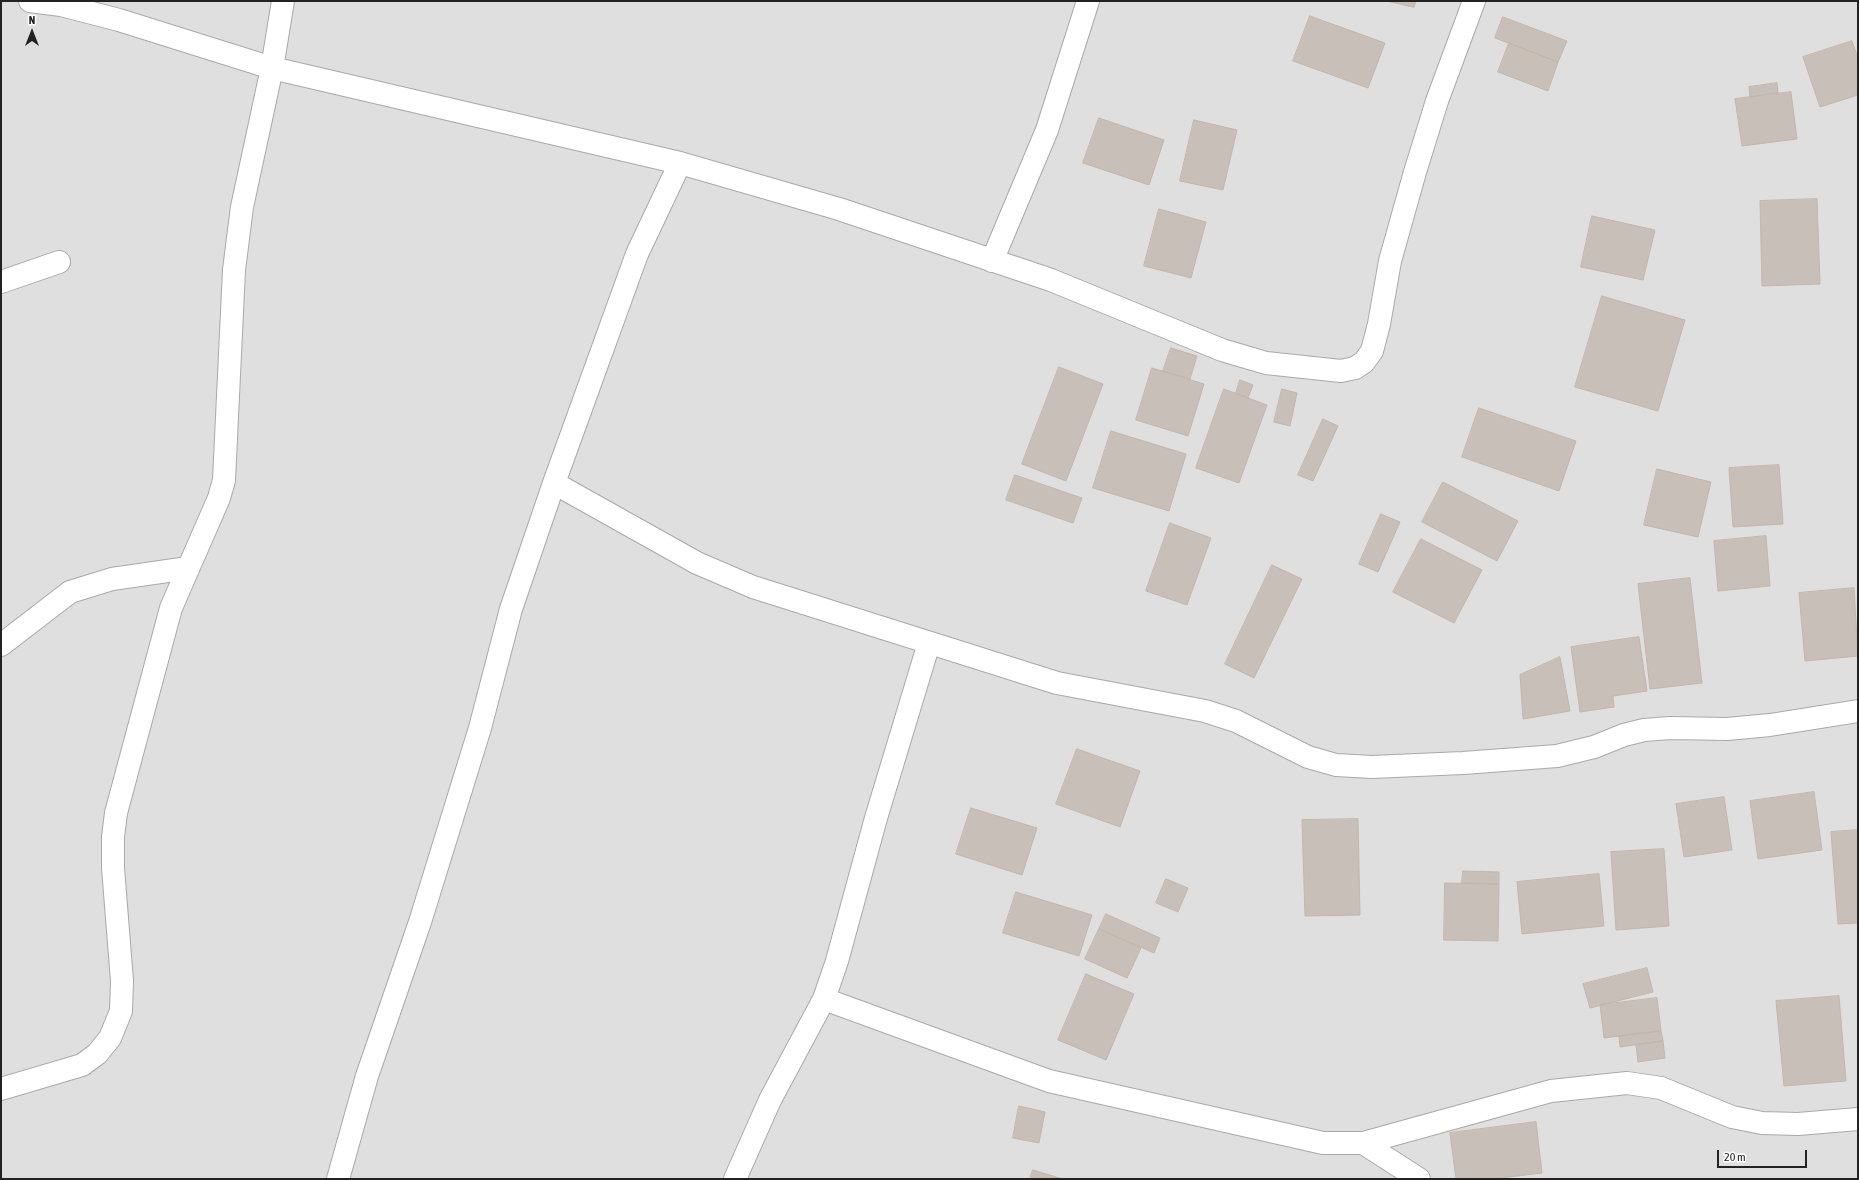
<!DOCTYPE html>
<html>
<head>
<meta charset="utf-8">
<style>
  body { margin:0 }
  #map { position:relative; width:1859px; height:1180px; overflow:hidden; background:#f2efe9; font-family:"Asap Condensed",sans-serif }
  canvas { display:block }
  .frame { position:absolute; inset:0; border:2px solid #222; pointer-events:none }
  .north { position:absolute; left:12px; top:12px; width:40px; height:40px; -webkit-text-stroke:3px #fff; paint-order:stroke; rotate:0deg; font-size:11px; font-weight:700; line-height:16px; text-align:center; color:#222 }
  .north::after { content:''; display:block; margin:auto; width:14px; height:18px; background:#222; clip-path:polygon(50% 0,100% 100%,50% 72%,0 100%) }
  .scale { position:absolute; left:1717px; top:1150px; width:90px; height:18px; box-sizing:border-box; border:2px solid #222; border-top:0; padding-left:5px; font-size:12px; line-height:14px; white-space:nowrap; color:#222; -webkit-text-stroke:3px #fff; paint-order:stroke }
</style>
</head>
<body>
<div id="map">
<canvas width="1859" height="1180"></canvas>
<div class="frame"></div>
<div class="north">N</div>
<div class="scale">20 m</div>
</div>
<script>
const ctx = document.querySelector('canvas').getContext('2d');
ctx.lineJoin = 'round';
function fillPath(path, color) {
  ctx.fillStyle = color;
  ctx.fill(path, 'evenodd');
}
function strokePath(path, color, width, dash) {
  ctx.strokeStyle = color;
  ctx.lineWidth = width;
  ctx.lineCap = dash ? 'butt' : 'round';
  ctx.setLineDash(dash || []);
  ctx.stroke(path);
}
const residential = new Path2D(`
  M1,1H1858V1179H1Z`);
const building = new Path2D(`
  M1387,1H1416L1414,7Z
  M1310,16L1385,43L1368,88L1293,61Z
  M1503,17L1567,41L1558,62L1495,38Z
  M1852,41L1858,58V95L1820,107L1803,57Z
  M1509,43L1558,62L1548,91L1498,72Z
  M1777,83L1778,93L1750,97L1749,87Z
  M1791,92L1797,139L1742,146L1735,99Z
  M1099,118L1164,140L1149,185L1083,163Z
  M1194,120L1237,130L1223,190L1180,181Z
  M1817,199L1820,284L1762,286L1760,201Z
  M1159,209L1206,222L1191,278L1144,266Z
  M1592,216L1655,230L1643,280L1581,267Z
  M1602,296L1685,320L1658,411L1575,387Z
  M1171,348L1197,356L1190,379L1163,371Z
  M1059,367L1103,384L1066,481L1022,464Z
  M1152,368L1204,384L1188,436L1136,420Z
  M1240,380L1253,385L1248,398L1236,393Z
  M1224,389L1267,405L1239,483L1196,468Z
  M1282,389L1297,393L1290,426L1274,422Z
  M1479,408L1576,441L1559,491L1462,457Z
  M1323,419L1338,426L1313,481L1298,475Z
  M1111,431L1186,454L1169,511L1093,488Z
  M1779,465L1783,524L1733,527L1729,468Z
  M1657,469L1711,482L1698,537L1644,525Z
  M1015,475L1082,498L1073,523L1006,500Z
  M1443,482L1518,521L1497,561L1422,522Z
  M1381,514L1400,522L1378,572L1359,564Z
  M1170,523L1211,538L1187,605L1146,591Z
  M1766,536L1770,586L1718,591L1714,541Z
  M1421,539L1482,570L1454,623L1393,592Z
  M1272,565L1302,579L1254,678L1225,664Z
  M1690,578L1702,683L1650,689L1638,584Z
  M1854,588L1858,656L1805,661L1799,593Z
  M1639,637L1647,691L1613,696L1614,707L1580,712L1571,647Z
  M1560,657L1570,711L1523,719L1520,675Z
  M1077,749L1140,771L1120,827L1056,804Z
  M1814,792L1822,850L1758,859L1750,801Z
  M1724,797L1732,850L1684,857L1676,804Z
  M971,808L1037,828L1022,875L956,854Z
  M1358,819L1360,915L1305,916L1302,820Z
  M1858,830V923L1838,924L1831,832Z
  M1664,849L1669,926L1616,930L1611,852Z
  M1463,871L1499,872V884L1462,883Z
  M1599,874L1604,926L1522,934L1517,882Z
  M1166,879L1188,888L1178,912L1156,903Z
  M1445,883L1499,884L1498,941L1444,940Z
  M1016,892L1092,915L1079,956L1003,933Z
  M1106,914L1160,938L1154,953L1099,929Z
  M1099,929L1141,948L1127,978L1085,959Z
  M1647,968L1653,992L1590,1008L1583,984Z
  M1086,974L1134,994L1106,1060L1058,1040Z
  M1839,996L1846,1081L1784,1086L1776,1001Z
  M1657,998L1661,1031L1604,1038L1600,1005Z
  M1661,1031L1663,1041L1620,1047L1619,1036Z
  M1663,1041L1665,1058L1638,1062L1636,1045Z
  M1019,1106L1045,1112L1039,1143L1013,1138Z
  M1536,1122L1542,1173L1493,1179H1456L1450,1133Z
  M1033,1170L1063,1179H1030Z`);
const minor = new Path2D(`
  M30,1L61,5L119,20L272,68L680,163L839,209L1051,280L1222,350L1266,363L1341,371L1355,368L1364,362L1372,351L1379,324L1390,261L1415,172L1437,101L1474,1
  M992,261L1047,130L1088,1
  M1,282L59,262
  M554,483L697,563L753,587L1057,683L1205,711L1236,721L1308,757L1336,765L1372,767L1463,763L1557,756L1594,747L1624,735L1644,730L1670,728L1727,729L1770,725L1858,711
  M1,645L70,592L112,579L188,568
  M824,999L1049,1081L1323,1143H1363L1551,1091L1627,1083L1661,1088L1732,1117L1762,1123L1798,1124L1858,1119
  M1,1089L82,1065L97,1054L110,1038L121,1011L122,981L113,868V837L116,813L171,608L219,498L224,480L234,270L242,207L272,68L283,1
  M1363,1143L1419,1179
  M338,1179L367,1076L420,922L480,728L511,609L554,483L637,254L680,163
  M735,1179L770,1100L824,999L837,961L876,818L929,643`);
fillPath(residential, '#e0dfdf');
fillPath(building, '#c7bfb8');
strokePath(building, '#c4b6ab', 1);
strokePath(minor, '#a9a9a9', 24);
strokePath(minor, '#fff', 22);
</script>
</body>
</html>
